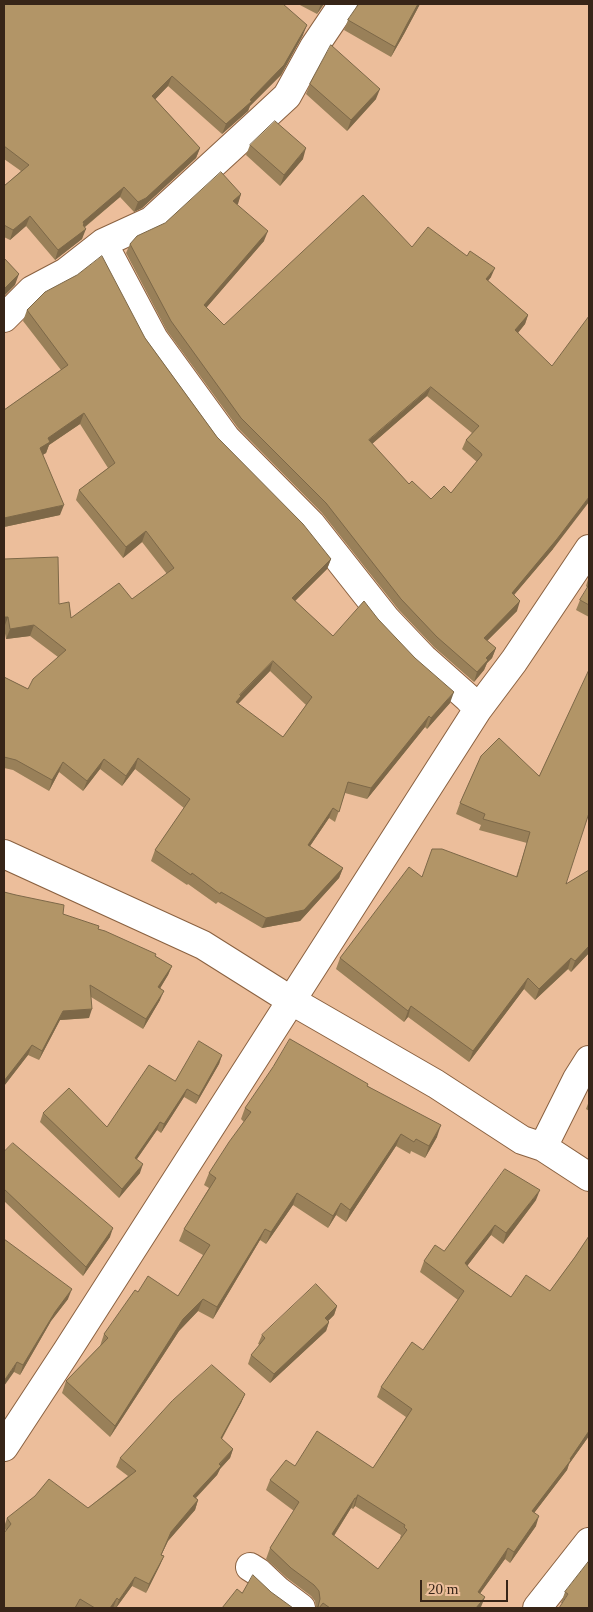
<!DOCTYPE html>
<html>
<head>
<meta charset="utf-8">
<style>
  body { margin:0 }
  #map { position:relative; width:593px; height:1612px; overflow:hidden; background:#ecbe9b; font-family:Georgia,serif }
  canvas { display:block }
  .frame { position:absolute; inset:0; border:5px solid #372518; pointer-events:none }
  .scale { position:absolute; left:420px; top:1580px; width:88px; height:22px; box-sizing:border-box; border:2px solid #372518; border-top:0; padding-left:6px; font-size:15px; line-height:18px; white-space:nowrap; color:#372518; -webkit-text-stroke:4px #ecbe9b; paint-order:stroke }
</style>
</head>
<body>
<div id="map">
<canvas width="593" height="1612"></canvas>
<div class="frame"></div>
<div class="scale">20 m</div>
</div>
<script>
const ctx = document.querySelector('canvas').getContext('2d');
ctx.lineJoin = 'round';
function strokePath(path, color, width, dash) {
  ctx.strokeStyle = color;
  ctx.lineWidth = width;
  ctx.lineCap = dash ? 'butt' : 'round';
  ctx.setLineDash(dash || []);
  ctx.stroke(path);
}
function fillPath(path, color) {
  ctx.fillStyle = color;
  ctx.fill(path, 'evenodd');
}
const minor = new Path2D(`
  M103,243L154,339L226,438L311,524L386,619L423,658L468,698L478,709
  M4,318L32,290L66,272L103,243L151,221L260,121L287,96L314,47L343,4
  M4,854L203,945L292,1001L436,1084L522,1140L543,1147L589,1177
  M543,1147L577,1079L589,1060
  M4,1447L67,1351L478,709L514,661L589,549
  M250,1567L258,1572L277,1590L301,1608
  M537,1608L589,1542`);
const wall = new Path2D(`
  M4,4L303,35L281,75L250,106L248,111L222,134L168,86L155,99L200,148L196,158L142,208L134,212L120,197L84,228L82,239L55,260L26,226L10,240L4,237V186L21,171L4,159Z
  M298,4H324L317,14Z
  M358,4H420L404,34L391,57L344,30L348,20L358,5Z
  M310,84L376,99L347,131L306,94Z
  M250,145L303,159L280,186L246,155Z
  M241,194L237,205L264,241L206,308L224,325L412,247L491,277L488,281L528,315L525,324L518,333L553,549L514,595L517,611L487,641L496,648L492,658L487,663L484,670L474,682L434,647L398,609L322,513L238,428L167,331L126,253L130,244ZM427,396L472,433L466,440L462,449L477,462L451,493L431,499L409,484L372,444Z
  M27,310L145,338L217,437L331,559L327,569L295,601L333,636L378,619L450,703L427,729L425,727L367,799L345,793L335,822L329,818L310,846L343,868L339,878L300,921L262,928L218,902L216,904L188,884L187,885L151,861L155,850L184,808L135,769L122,786L100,769L83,791L59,772L49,791L13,770L4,768V677L28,689L58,657L30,636L6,639L4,628V559L59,604L71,618L132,599L167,574L142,542L123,558L76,500L79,490L108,468L80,424L49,445L46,453L42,455L60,515L4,527V410L61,370L23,321ZM270,671L306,705L283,737L238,704Z
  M589,576V617L576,610L580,600L588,588L586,586Z
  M481,756L566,884L589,870V953L571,972L568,969L535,1000L524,989L469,1062L408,1017L404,1022L336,969L340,958L422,877H516L527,843L479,830L481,825L456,814L460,803Z
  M4,892L63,914L98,929L155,956L172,966L168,975L160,988V1000L143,1029L91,997L89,1018L60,1020L39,1060L28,1055L4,1086Z
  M222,1055L219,1064L196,1104L184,1097L161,1133L157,1130L137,1159L140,1173L119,1198L40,1122L43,1113L107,1127L175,1081Z
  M368,1086L437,1137L425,1158L411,1151L410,1154L396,1146L346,1222L336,1215L328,1228L293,1205L266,1244L260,1240L213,1319L198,1311L179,1331L110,1437L62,1393L66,1381L100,1346L104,1334L138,1292L178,1296L203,1255L179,1241L184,1229L209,1188L204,1185L209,1173L244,1122L241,1119L245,1108Z
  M589,1101V1111L586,1109Z
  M4,1152L110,1237L83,1276L4,1201Z
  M536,1200L503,1244L491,1235L467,1266L470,1269L511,1297L550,1291L575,1257L589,1236V1436L569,1464L567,1470L534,1513L536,1526L510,1563L505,1559L480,1593L481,1607L480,1608H315H316L315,1601L311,1596L287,1578L266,1559L270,1548L294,1511L266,1490L270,1480L295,1466L373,1468L406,1417L377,1397L381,1387L423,1350L458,1300L420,1272L424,1261L444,1251ZM355,1506L401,1535L400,1538H401L378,1569L334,1536L351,1508L353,1509Z
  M4,1239L68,1299L51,1321L20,1375L14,1372Z
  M337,1306L334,1315L328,1321L329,1322L326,1331L270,1383L248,1364L251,1355L260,1345L258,1344L262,1335Z
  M245,1394L241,1403L222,1439L233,1449L230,1458L220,1469L217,1475L196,1498L198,1500L195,1510L168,1541L161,1555L164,1556L160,1565L146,1593L132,1586L116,1608L113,1607V1608H4L6,1531L4,1527L7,1518L88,1508L128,1476L116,1467L120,1458Z
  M589,1561L562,1603H561L565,1592Z`);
const shadedWall = new Path2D(`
  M321,4H324L317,14Z
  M418,4H420L404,34L391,57L395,47Z
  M307,25L303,35L281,75L250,106L248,111L222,134L226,124L250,100Z
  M172,76L168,86L149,106L152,96Z
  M380,89L376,99L347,131L351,120Z
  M200,148L196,158L142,208L134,212L138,202Z
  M306,148L303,159L280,186L284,175Z
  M124,187L120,197L82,229H86L82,239L55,260L58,250L83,222Z
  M241,194L238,204L230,211L233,201Z
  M30,216L26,226L10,240L13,230Z
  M268,231L264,241L200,315L204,305Z
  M495,268L491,277L482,288L486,279Z
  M19,274L15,285L4,296V289Z
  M528,315L525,324L512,340L515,330Z
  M431,387L427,396L365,450L369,440Z
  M84,413L80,424L49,445L46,453L36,459L40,448L48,438Z
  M589,497V502L553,549L508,602L512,593Z
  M64,505L60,515L4,527V518Z
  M146,531L142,542L123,558L126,547Z
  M331,559L327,569L288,608L292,598Z
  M520,601L517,611L481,647L484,638Z
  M4,617H8L4,628Z
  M34,625L30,636L6,639L10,629Z
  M496,648L492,658L487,663L484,670L474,682L477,672L486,658Z
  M273,661L270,671L238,704L236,702L240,695Z
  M454,692L450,703L427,729L431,718Z
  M429,716L425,727L367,799L371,788Z
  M138,758L135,769L122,786L126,776Z
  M104,759L100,769L83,791L87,781Z
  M63,762L59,772L49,791L52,780Z
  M333,808L329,818L304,855L308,845Z
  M343,868L339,878L300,921L262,928L266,918Z
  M589,946V953L571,972L575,961Z
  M571,958L568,969L535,1000L539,989Z
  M172,966L168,975L155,997L158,987Z
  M528,978L524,989L469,1062L473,1051Z
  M164,991L160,1000L143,1029L146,1019Z
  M411,1006L408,1017L404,1022L408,1011Z
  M92,1009L89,1018L60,1020L39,1060L42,1051L63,1011Z
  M32,1045L28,1055L4,1086V1081Z
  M222,1055L219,1064L196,1104L199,1096Z
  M187,1089L184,1097L161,1133L164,1124Z
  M160,1122L157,1130L132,1166L135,1158Z
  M441,1125L437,1137L425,1158L429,1146Z
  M401,1134L396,1146L346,1222L350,1210Z
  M143,1164L140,1173L119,1198L122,1189Z
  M540,1190L536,1200L503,1244L506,1233Z
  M297,1193L293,1205L266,1244L271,1232Z
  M341,1203L336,1215L328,1228L333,1216Z
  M495,1225L491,1235L461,1274L465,1263Z
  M113,1228L110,1237L83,1276L86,1267Z
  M265,1229L260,1240L213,1319L217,1307Z
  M72,1289L68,1299L51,1321L20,1375L23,1365L55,1312Z
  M203,1299L198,1311L179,1331L110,1437L115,1426L183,1319Z
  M337,1306L334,1315L322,1327L325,1318Z
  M329,1322L326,1331L270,1383L274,1374Z
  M17,1362L14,1372L4,1386V1381Z
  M245,1394L241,1403L217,1447L221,1438Z
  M589,1431V1436L569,1464L567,1470L528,1521L532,1511Z
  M233,1449L230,1458L220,1469L217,1475L189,1505L193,1496Z
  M358,1495L355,1506L353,1509L356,1498Z
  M355,1498L351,1508L328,1545L332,1534Z
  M198,1500L195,1510L168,1541L157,1564L171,1532Z
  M539,1516L536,1526L510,1563L514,1552Z
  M508,1548L505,1559L474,1602L478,1592Z
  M164,1556L160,1565L146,1593L149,1584Z
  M135,1577L132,1586L116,1608L119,1600Z
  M485,1597L481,1607L480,1608H476Z
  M117,1598L113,1608H110Z`);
const building = new Path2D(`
  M4,4H283L307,25L284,65L250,100L252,101L226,124L172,76L152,96L200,148L146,198L138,202L124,187L83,222L84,224L83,225L86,229L58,250L30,216L13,230L4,225V186L29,165L4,146Z
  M359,4H418L407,24L395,47L348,20Z
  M331,45L380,89L351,120L310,84Z
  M275,121L306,148L284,175L250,145Z
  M221,172L241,194L233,201L268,231L204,305L224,325L363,195L412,247L428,227L467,256L470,251L495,268L486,279L528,315L515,330L552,366L589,316V497L557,539L512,593L520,601L484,638L496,648L486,658L488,660L477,672L437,637L401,599L326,503L241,418L171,321L130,244L137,236L165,223ZM431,387L479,426L466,440L481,453L482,455L451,493L444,486L431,499L412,481L409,484L369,440Z
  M102,256L145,338L217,437L303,524L331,559L292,598L333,636L364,601L378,619L415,658L454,692L431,718L429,716L371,788L348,782L339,812L333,808L308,845L343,868L304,910L266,918L221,892L220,894L192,873L191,875L155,850L190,799L138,758L126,776L104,759L87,781L63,762L52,780L16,760L4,757V677L28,689L33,679L66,650L34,625L10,629L8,617H4V559L58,557L59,604L69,602L71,618L119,583L132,599L174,568L146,531L126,547L79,490L115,463L84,413L48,438L50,442L40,448L64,505L4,518V410L68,365L27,310L45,292L77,275ZM273,661L312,697L283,737L236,702L241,696L240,695Z
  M4,258L19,274L4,289Z
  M589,585V605L580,600Z
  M589,670V813L566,884L589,870V946L575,961L571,958L539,989L528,978L473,1051L411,1006L408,1011L340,958L409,867L422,877L432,849H442L517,877L530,832L483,819L485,814L460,803L481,756L499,738L539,776Z
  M4,892L16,895L64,905L63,914L99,926L98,929L105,931L156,954L155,956L172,966L158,987L164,991L146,1019L90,985L92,1009L63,1011L42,1051L32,1045L4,1081Z
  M290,1039L368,1084L367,1086L441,1125L429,1146L416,1139L414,1142L401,1134L350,1210L341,1203L333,1216L297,1193L271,1232L265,1229L217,1307L203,1299L183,1319L115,1426L66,1381L108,1338L104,1334L135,1290L138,1292L148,1276L178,1296L210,1245L184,1229L216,1178L209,1173L229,1142L251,1112L245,1108L273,1067Z
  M199,1041L222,1055L199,1096L187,1089L164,1124L160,1122L135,1158L143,1164L122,1189L43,1113L69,1088L107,1127L149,1065L175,1081Z
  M13,1143L113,1228L86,1267L4,1189V1152Z
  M505,1169L540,1190L506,1233L495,1225L465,1263L470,1269L511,1297L526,1275L550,1291L575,1257L589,1236V1431L570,1459L571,1460L532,1511L539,1516L514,1552L508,1548L478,1592L485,1597L476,1608H330L323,1603L319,1608H315L318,1607L320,1599L319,1591L314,1585L291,1568L270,1548L299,1502L270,1480L286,1460L295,1466L317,1431L373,1468L412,1409L381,1387L412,1342L423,1350L464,1291L424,1261L435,1245L444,1251ZM358,1495L405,1525L404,1527L407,1530L378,1569L332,1534L355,1498H356Z
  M4,1239L72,1289L55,1312L23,1365L17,1362L4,1381Z
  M316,1284L337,1306L325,1318L329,1322L274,1374L251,1355L265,1338L262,1335Z
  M212,1365L245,1394L221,1438L233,1449L219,1464L221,1466L193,1496L198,1500L171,1532L161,1555L164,1556L149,1584L135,1577L119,1600L117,1598L110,1608H95L80,1599L75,1608H4V1533L11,1524L7,1518L35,1496L49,1479L88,1508L136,1471L120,1458L172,1401Z
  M589,1561V1608H559L568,1594L565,1592Z
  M253,1575L271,1592L293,1608H222L237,1589L242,1593Z`);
strokePath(minor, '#8a6140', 30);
strokePath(minor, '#fff', 28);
fillPath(wall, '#998059');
fillPath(shadedWall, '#7d6848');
fillPath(building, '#b29567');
strokePath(building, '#7d6848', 1);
</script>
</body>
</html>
